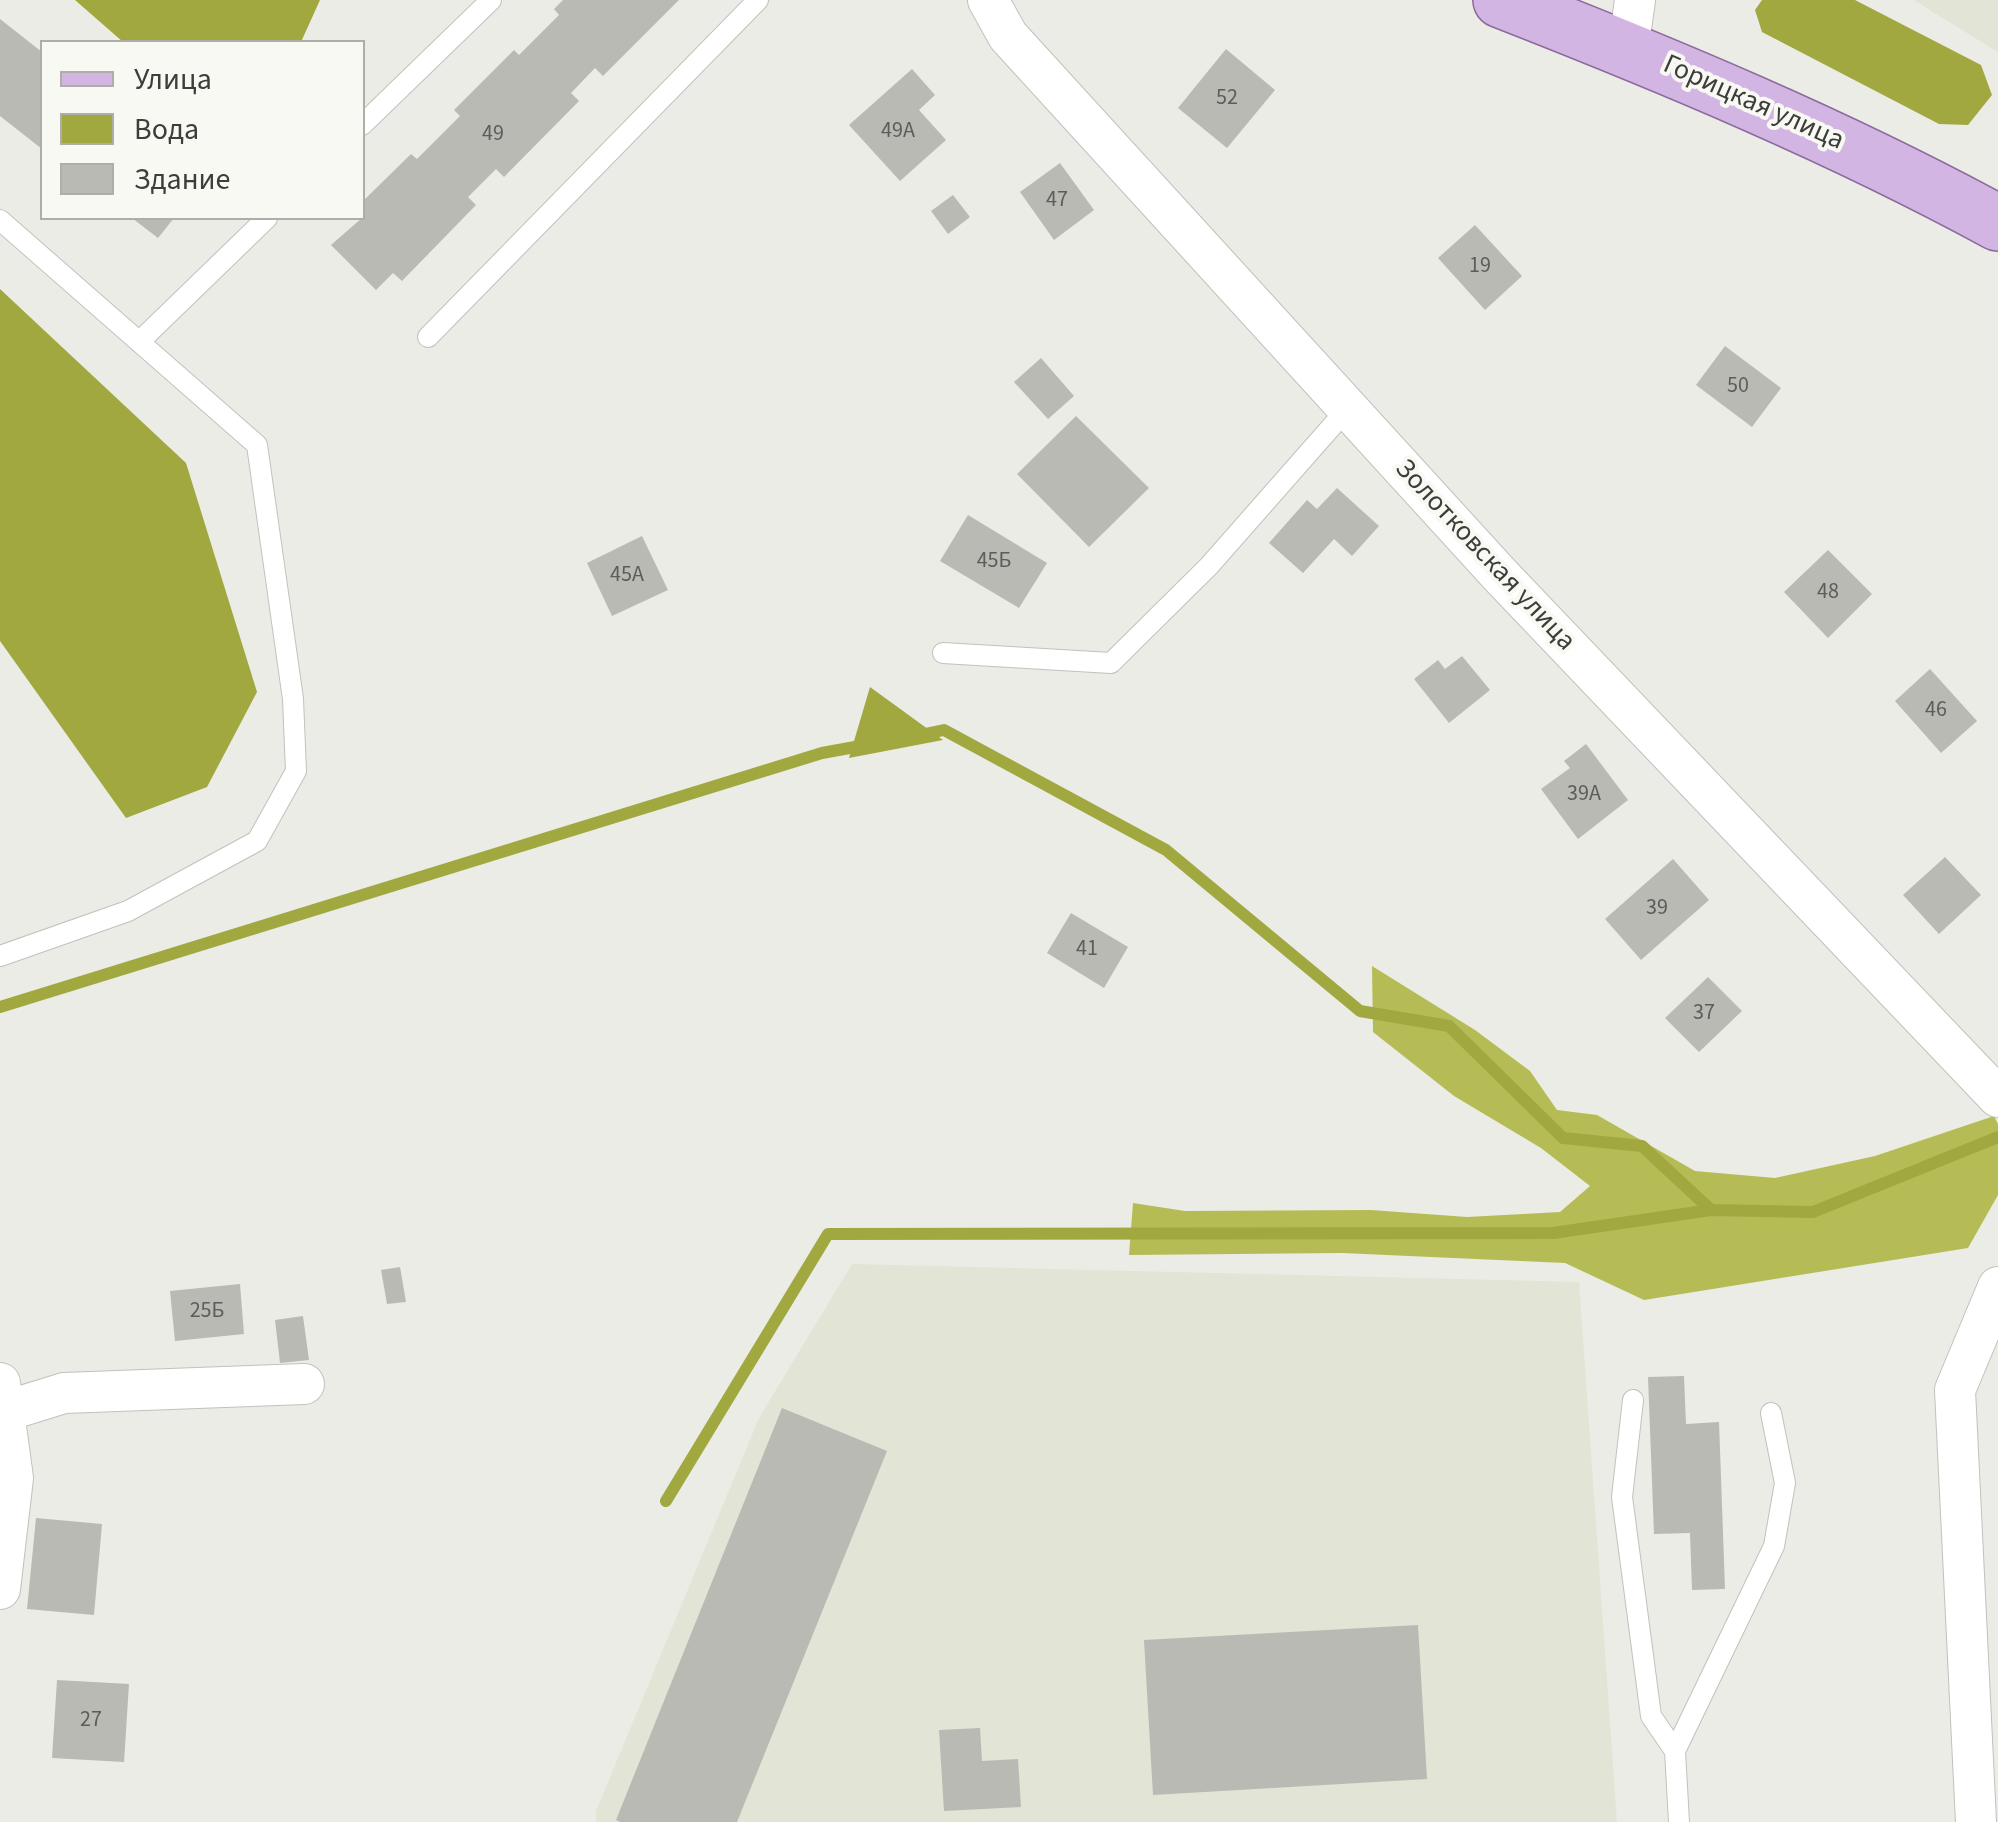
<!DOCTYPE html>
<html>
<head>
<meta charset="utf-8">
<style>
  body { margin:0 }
  #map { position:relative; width:1998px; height:1822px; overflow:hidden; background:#ebece6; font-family:"Source Sans 3",sans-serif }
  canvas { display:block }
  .legend { position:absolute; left:40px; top:40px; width:325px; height:180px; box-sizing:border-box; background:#f9f9f3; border:2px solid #aeaea9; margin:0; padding:12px 18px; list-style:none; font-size:30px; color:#3d3d3b }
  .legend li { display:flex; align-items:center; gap:20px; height:50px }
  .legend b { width:50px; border:2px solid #aeaea9 }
</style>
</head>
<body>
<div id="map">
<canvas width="1998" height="1822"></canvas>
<ul class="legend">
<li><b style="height:12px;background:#d3b5e4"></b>Улица</li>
<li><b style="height:28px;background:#a1a840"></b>Вода</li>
<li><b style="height:28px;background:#b9bab4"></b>Здание</li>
</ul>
</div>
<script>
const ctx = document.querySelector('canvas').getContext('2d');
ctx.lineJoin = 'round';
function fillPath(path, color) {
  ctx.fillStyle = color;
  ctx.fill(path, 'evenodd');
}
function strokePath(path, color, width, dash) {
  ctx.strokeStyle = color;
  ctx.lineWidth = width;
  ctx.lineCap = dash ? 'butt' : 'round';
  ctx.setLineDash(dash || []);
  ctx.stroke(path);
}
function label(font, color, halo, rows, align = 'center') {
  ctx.font = font + ' "Source Sans 3",sans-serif';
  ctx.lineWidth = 8;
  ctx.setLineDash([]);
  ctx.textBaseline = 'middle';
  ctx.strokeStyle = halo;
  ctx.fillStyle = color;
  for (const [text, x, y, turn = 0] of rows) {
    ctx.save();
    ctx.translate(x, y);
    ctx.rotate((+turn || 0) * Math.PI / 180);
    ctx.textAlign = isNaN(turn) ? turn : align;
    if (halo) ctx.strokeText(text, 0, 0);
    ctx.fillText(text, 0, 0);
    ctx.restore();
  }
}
const built = new Path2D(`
  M1998,0V52L1915,1L1916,0Z
  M852,1264L1579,1282L1617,1822H596V1811L759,1418Z`);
const forest = new Path2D(`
  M1372,966L1475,1030L1530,1071L1557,1110L1597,1115L1695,1171L1775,1178L1875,1156L1994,1116L1998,1124V1195L1968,1248L1644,1300L1565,1263L1342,1253L1129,1255L1133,1203L1185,1211L1371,1210L1467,1217L1560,1212L1590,1186L1541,1148L1454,1096L1373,1032Z`);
const water = new Path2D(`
  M75,0H320L301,42H123Z
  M1762,0H1855L1981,65L1992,95L1968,125L1939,124L1762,32L1755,10Z
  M0,289L186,463L257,692L207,787L126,818L0,641Z
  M870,687L943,740L849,758Z`);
const stream = new Path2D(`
  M920,735L944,730L1166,850L1360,1011L1449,1026L1563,1138L1642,1146L1711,1210L1813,1212L1998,1137
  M0,1007L822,753L866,745
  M666,1501L828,1234L1553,1233L1711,1210`);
const building = new Path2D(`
  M563,0H679L603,76L595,68L571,93L579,101L504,177L496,169L468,197L476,205L402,281L393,273L376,290L331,245L362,218V202L411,154L417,159L460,116L454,110L514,50L519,55L559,15L554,9Z
  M0,19L42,52V149L0,116Z
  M1226,49L1275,90L1227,148L1178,108Z
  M912,69L935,95L919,110L946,140L900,181L849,125Z
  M1060,163L1094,210L1054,240L1020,192Z
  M953,195L970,217L948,234L931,211Z
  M132,218H174L158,238Z
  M1475,225L1522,276L1485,310L1438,258Z
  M1725,346L1781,388L1752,427L1696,385Z
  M1041,358L1074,396L1048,419L1014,382Z
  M1076,416L1149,488L1089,547L1017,474Z
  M1337,488L1379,526L1352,556L1334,539L1303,573L1269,543L1307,500L1317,509Z
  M968,515L1047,563L1019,608L940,561Z
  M642,536L668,590L612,616L587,563Z
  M1828,550L1872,594L1828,638L1784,592Z
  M1462,656L1490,690L1449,723L1414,679L1438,660L1445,669Z
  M1930,669L1977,721L1941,753L1895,701Z
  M1586,744L1628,800L1578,839L1541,789L1570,768L1564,761Z
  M1945,857L1981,895L1939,934L1903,895Z
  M1673,859L1709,900L1641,960L1605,919Z
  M1071,913L1128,947L1104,988L1047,953Z
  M1708,977L1742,1011L1699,1052L1665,1018Z
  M400,1267L406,1302L387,1304L381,1270Z
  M240,1284L244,1334L175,1341L170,1291Z
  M303,1316L309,1360L280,1363L275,1320Z
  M1684,1376L1686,1424L1719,1422L1725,1589L1692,1590L1690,1533L1654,1534L1648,1377Z
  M782,1408L887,1451L737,1822H620L616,1820Z
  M36,1518L102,1524L94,1615L27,1609Z
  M1418,1625L1427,1779L1153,1795L1144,1640Z
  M57,1680L129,1684L124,1762L52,1758Z
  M980,1728L982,1761L1018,1759L1021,1807L944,1811L939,1730Z`);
const service = new Path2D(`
  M362,125L491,0
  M0,220L257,445L293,699L296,771L257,841L128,911L0,956
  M428,337L758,0
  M139,342L267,218
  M943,653L1111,663L1209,566L1348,408
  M1633,1400L1622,1497L1651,1716L1675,1751
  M1679,1822L1675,1751L1774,1546L1785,1483L1771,1413`);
const minor = new Path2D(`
  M988,0L1008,36L1500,575L1998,1097
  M1628,50L1635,0
  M0,1383L13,1478L0,1589
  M6,1411L64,1393L304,1384
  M1976,1822L1955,1390L1998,1287`);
const primary = new Path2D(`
  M1501,0C1670,66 1838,136 1998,223`);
const numberNames = [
  ["52",1227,99],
  ["49А",898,132],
  ["49",493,135],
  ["47",1057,201],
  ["19",1480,267],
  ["50",1738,387],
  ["45Б",994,562],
  ["45А",627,576],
  ["48",1828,593],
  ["46",1936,711],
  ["39А",1584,795],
  ["39",1657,909],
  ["41",1087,950],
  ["37",1704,1014],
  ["25Б",207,1312],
  ["27",91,1721]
];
const streetNames = [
  ["Горицкая улица",1753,104,24],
  ["Золотковская улица",1484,556,47]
];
fillPath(built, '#e2e4d6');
fillPath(forest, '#b5bc56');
fillPath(water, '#a1a840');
strokePath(stream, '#a1a840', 12);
fillPath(building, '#b9bab4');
strokePath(service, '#c1c2bc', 22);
strokePath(minor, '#c1c2bc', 42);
strokePath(primary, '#8b6b9d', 58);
strokePath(service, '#fff', 20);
strokePath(minor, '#fff', 40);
strokePath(primary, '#d3b5e4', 55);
label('22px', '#5c5c59', null, numberNames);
label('28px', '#3d3d3b', '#f9f9f3', streetNames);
</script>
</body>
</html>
